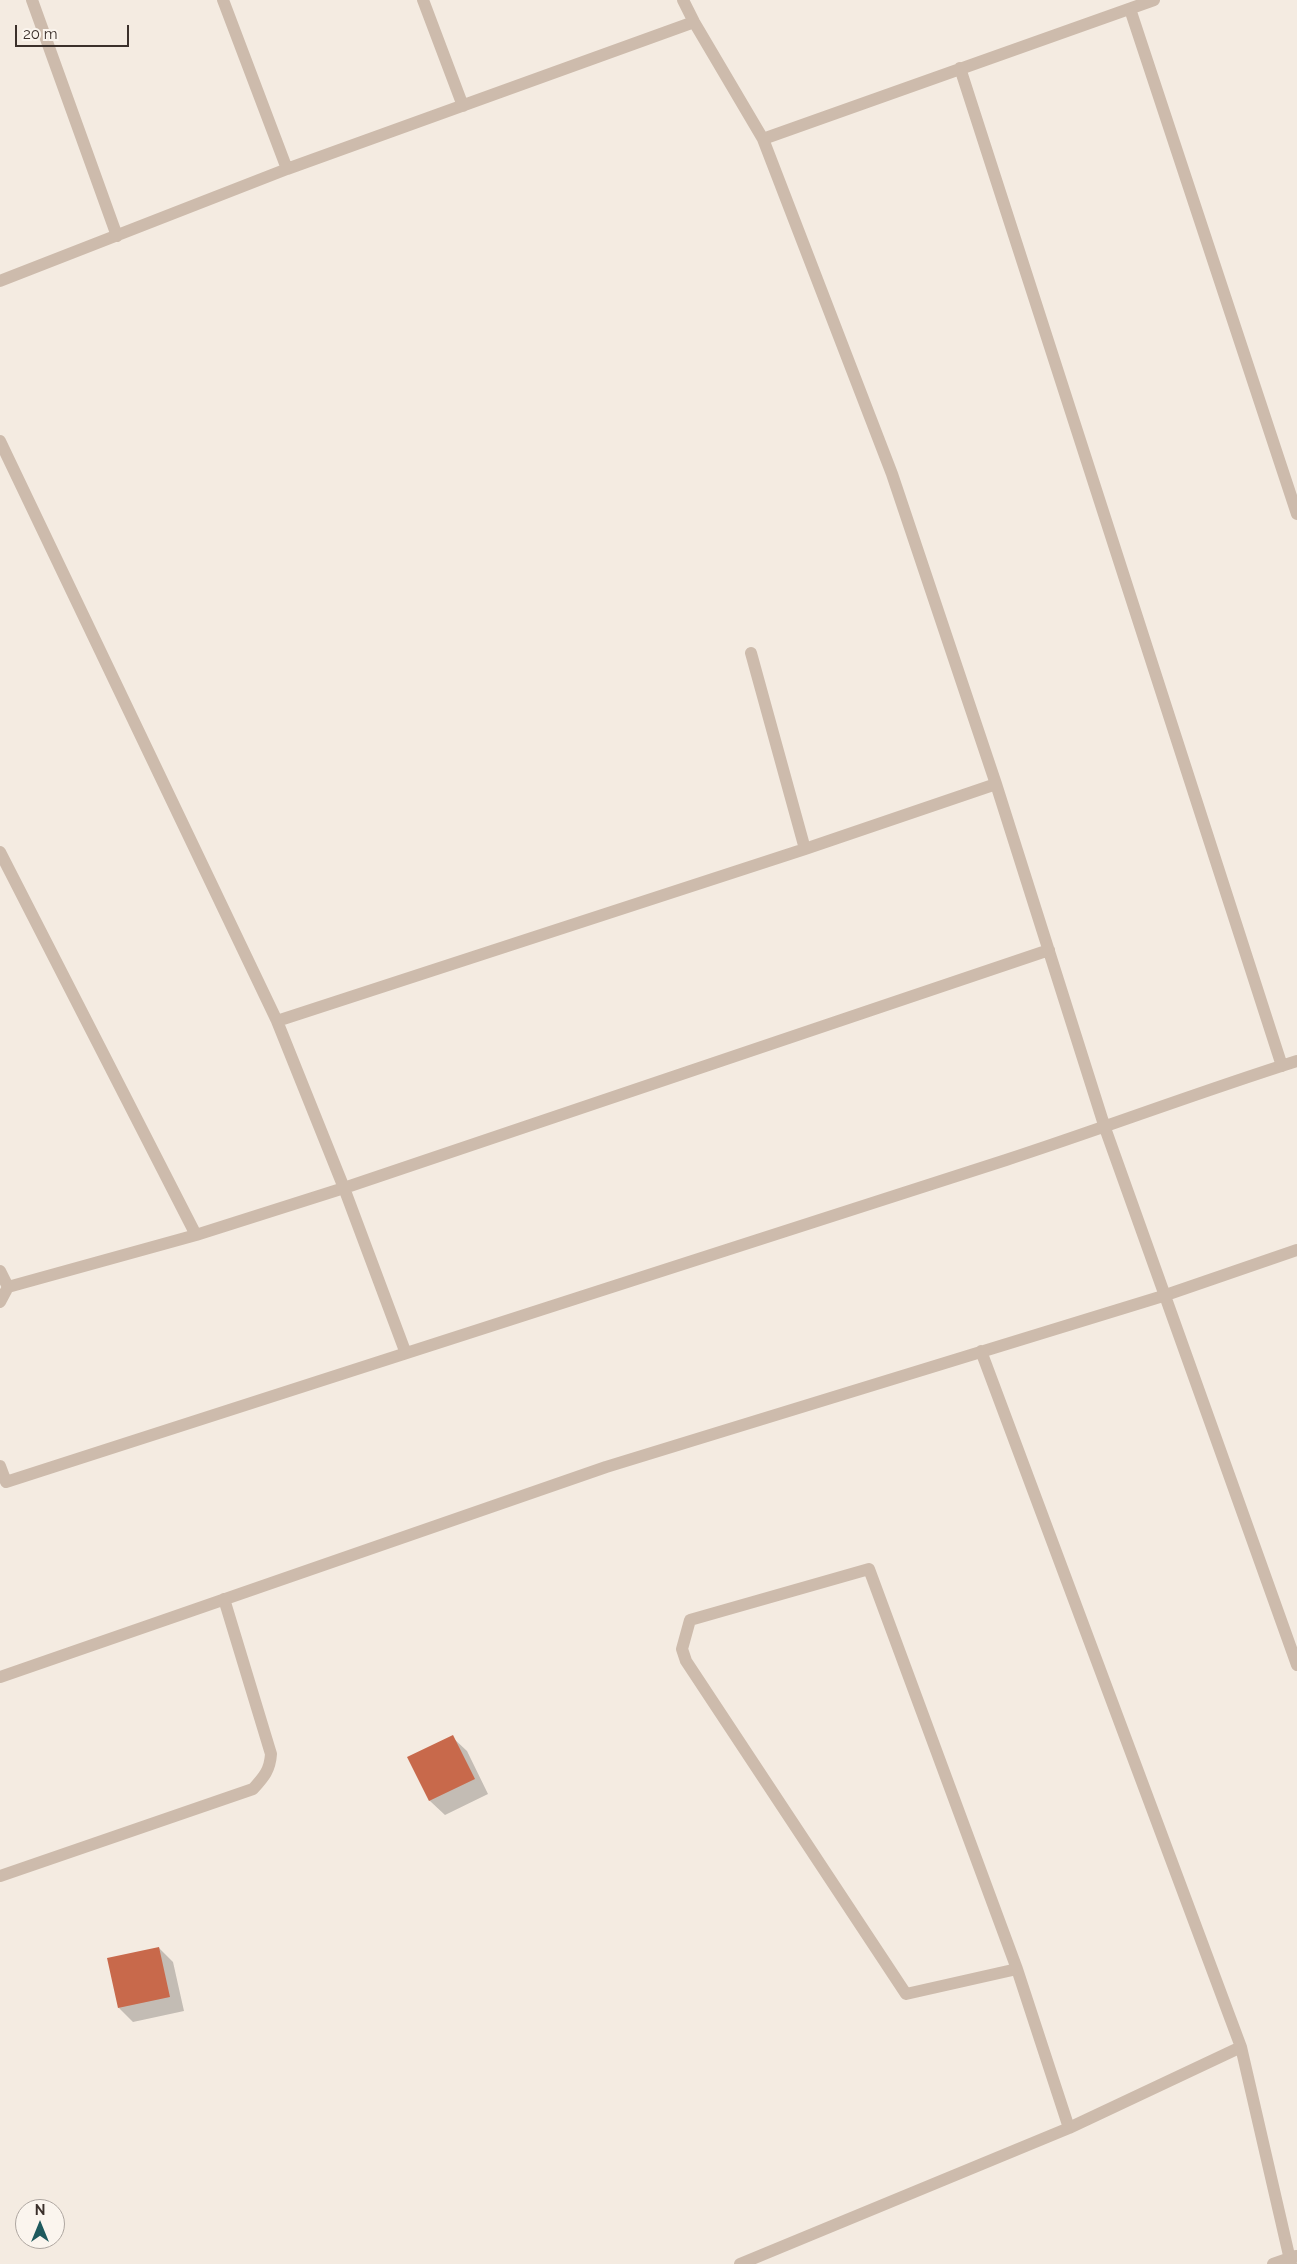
<!DOCTYPE html>
<html>
<head>
<meta charset="utf-8">
<style>
  body { margin:0 }
  #map { position:relative; width:1297px; height:2264px; overflow:hidden; background:#f4ebe1; font-family:Raleway,sans-serif }
  canvas { display:block }
  .north { position:absolute; left:15px; top:2199px; width:50px; height:50px; box-sizing:border-box; background:#fbf5ee; border:1px solid #aea6a0; border-radius:50%; rotate:0deg; font-size:14px; font-weight:700; line-height:20px; text-align:center; color:#3b302b }
  .north::after { content:''; display:block; margin:auto; width:18px; height:22px; background:#1f5a5e; clip-path:polygon(50% 0,100% 100%,50% 72%,0 100%) }
  .scale { position:absolute; left:15px; top:25px; width:114px; height:22px; box-sizing:border-box; border:2px solid #3b302b; border-top:0; padding-left:6px; font-size:15px; line-height:18px; white-space:nowrap; color:#3b302b; -webkit-text-stroke:4px #fbf5ee; paint-order:stroke }
</style>
</head>
<body>
<div id="map">
<canvas width="1297" height="2264"></canvas>
<div class="north">N</div>
<div class="scale">20 m</div>
</div>
<script>
const ctx = document.querySelector('canvas').getContext('2d');
ctx.lineJoin = 'round';
function fillPath(path, color) {
  ctx.fillStyle = color;
  ctx.fill(path, 'evenodd');
}
function strokePath(path, color, width, dash) {
  ctx.strokeStyle = color;
  ctx.lineWidth = width;
  ctx.lineCap = dash ? 'butt' : 'round';
  ctx.setLineDash(dash || []);
  ctx.stroke(path);
}
const shadow = new Path2D(`
  M452,1737L467,1751L488,1794L445,1815L430,1801L409,1758Z
  M159,1948L173,1962L184,2011L133,2022L119,2008Z`);
const building = new Path2D(`
  M453,1735L475,1779L429,1801L407,1757Z
  M159,1947L170,1997L118,2008L107,1958Z`);
const street = new Path2D(`
  M32,0L117,236
  M223,0L287,169
  M423,0L463,106
  M683,0L694,22L763,139L892,474L996,784L1105,1128L1297,1665
  M1130,9L1297,514
  M960,68L1282,1066
  M763,139L1154,0
  M0,281L287,169L694,22
  M0,441L277,1021L344,1188L196,1235L8,1287
  M751,653L805,849
  M0,852L196,1235
  M277,1021L805,849L996,784
  M0,1271L8,1287L0,1302
  M405,1351L344,1188L1049,950
  M981,1351L1241,2047L1291,2264
  M0,1466L6,1482C339,1373 673,1268 1006,1160C1104,1128 1199,1092 1297,1061
  M0,1677L606,1467L1163,1296L1297,1250
  M0,1876L253,1789C264,1777 270,1770 271,1754L224,1599
  M1017,1969L906,1994L686,1661L682,1649L690,1620L869,1569L1017,1969L1069,2128
  M740,2264L1069,2128L1241,2047
  M1273,2264L1296,2256`);
fillPath(shadow, '#0003');
fillPath(building, '#c8694b');
strokePath(street, '#cdbbac', 12);
</script>
</body>
</html>
